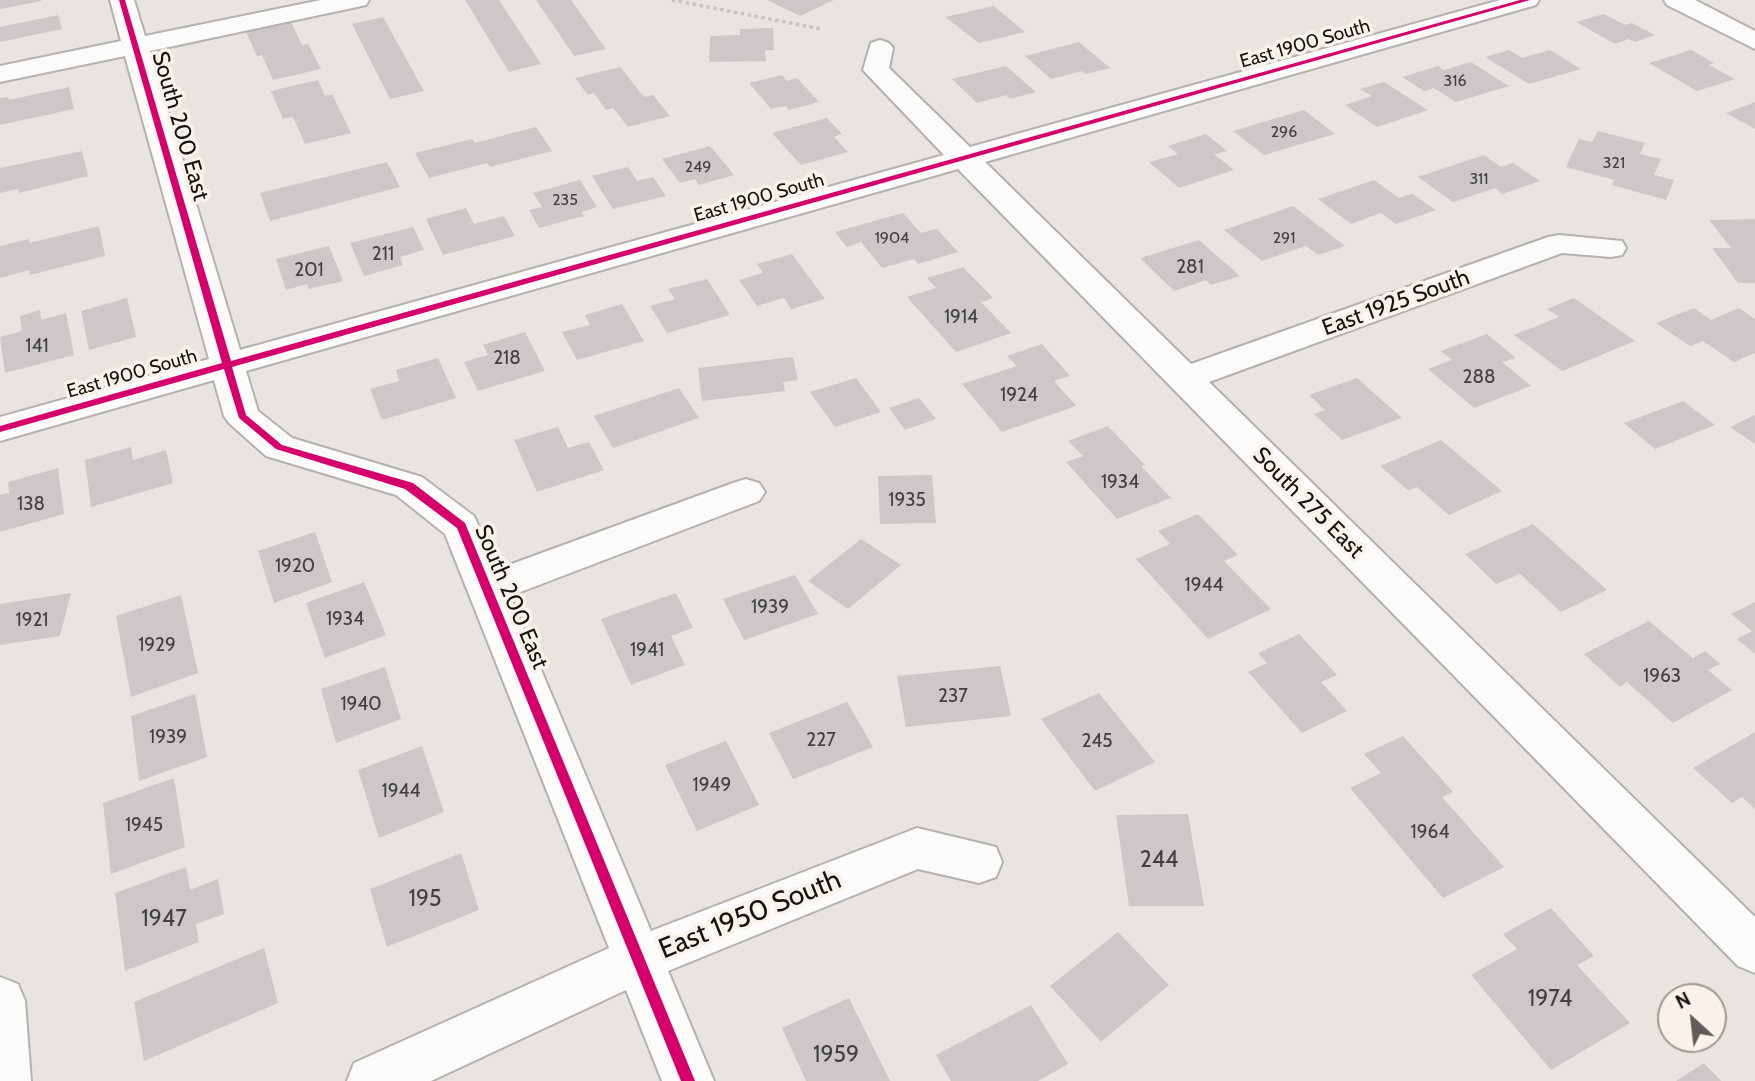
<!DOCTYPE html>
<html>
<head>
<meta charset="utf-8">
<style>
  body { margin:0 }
  #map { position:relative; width:1755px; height:1081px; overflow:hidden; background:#e8e4e0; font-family:Cabin,sans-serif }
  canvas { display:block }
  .north { position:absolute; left:1657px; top:983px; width:70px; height:70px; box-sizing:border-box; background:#f8f2ea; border:2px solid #9d9993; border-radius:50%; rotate:333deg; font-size:19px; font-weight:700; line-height:28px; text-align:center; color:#151311 }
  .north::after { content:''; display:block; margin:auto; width:24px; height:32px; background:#5f5c59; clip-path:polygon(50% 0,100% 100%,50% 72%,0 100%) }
</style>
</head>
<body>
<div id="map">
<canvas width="1755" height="1081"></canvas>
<div class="north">N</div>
</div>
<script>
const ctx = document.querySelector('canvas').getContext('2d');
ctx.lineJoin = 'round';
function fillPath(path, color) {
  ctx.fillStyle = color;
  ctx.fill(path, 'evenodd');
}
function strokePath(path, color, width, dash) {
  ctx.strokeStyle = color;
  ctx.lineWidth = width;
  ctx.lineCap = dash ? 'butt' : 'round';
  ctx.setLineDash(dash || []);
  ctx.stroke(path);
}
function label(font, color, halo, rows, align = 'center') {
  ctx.font = font + ' Cabin,sans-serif';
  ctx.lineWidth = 7;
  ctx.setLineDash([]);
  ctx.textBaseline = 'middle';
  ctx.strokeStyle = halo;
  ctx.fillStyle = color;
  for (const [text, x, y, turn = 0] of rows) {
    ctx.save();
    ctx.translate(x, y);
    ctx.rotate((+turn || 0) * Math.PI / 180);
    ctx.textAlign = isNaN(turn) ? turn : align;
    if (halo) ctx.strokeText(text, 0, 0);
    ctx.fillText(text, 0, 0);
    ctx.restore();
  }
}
const building = new Path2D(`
  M0,0H41V1L0,9Z
  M465,0H499L541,64L509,72Z
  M536,0H571L606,49L574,56Z
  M767,0H834L800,16Z
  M994,6L1025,32L979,43L945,17Z
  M1604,14L1625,25L1632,23L1655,35L1635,42L1629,39L1615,44L1576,22Z
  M58,15L62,29L0,42V27Z
  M383,17L424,91L390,99L352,24Z
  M291,22L302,45L308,44L321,69L273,80L262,55L257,56L246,32Z
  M773,28L774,50H765L766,61L709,62L710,36L740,35V29Z
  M1079,42L1110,68L1086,74L1082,71L1051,79L1025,56Z
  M1509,50L1522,58L1550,50L1581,69L1529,84L1485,57Z
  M1691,50L1714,63L1709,65L1735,79L1697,91L1649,63Z
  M1471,62L1509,86L1456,102L1434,88L1424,91L1402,77L1438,66L1444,70Z
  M1006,66L1036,92L1010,99L1006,95L977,103L952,79Z
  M620,67L644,97L653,95L670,116L628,127L613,108L606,110L594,93L588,95L575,78Z
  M782,75L787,81L797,78L819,102L789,110L786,106L771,109L749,83Z
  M318,80L325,96L332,94L351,133L305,144L293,117L283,119L271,91Z
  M1384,82L1428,110L1377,127L1345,105L1372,96L1360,89Z
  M69,87L74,109L0,125V98L8,97L9,100Z
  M1755,102V129L1726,113Z
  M1304,110L1335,134L1264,155L1233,131Z
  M827,118L842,134L834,137L848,152L801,165L772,133Z
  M536,127L552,151L490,167L487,163L429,178L415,153L472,139L475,143Z
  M1598,131L1645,143L1640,154L1661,159L1654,175L1674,180L1666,200L1612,185L1614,180L1566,167L1579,139L1592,142Z
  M1206,134L1227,151L1214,154L1234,170L1179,188L1149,162L1178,154L1168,146Z
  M710,146L734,175L699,185L695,179L680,183L662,159Z
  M82,151L88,176L19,193L18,189L0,193V168Z
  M1484,155L1501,167L1513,163L1540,181L1502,194L1495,188L1453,202L1418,177Z
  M387,162L400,187L270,221L260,193Z
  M628,167L637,181L653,177L666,196L613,209L592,176Z
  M580,180L597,207L581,212L584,216L539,228L529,210L542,207L533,193Z
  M1374,180L1399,198L1412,194L1436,210L1396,224L1381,213L1351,224L1318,199Z
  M1293,206L1345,246L1318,255L1306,246L1262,261L1224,230Z
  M466,208L474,224L504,216L515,236L443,255L426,219Z
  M903,213L921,233L937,229L958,252L918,264L914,259L882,268L861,242L847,247L835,232Z
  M1755,219V283H1738L1712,248H1731L1709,220Z
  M99,226L105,256L30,275L29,270L0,278V246L29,239V243Z
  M413,227L424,250L400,257L403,265L364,276L350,243Z
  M1199,240L1240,276L1211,285L1206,280L1174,291L1140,258Z
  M329,246L343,281L309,289L307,284L286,290L276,259Z
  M792,254L825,299L791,309L784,298L757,306L739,280L763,273L757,264Z
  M963,267L993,298L981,302L1011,333L956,352L907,297L936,288L927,278Z
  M707,279L730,315L667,333L650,306L675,299L668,289Z
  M127,298L136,337L89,350L81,311Z
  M1574,298L1635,341L1562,371L1514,335L1559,317L1547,309Z
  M622,304L644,341L577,360L562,332L590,325L585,315Z
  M1694,308L1711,320L1739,308L1755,319V353L1734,362L1703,341L1690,346L1656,323Z
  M40,310L41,320L66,313L74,355L5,373L0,337L22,331L20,316Z
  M525,332L545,371L478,391L464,362L488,355L483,345Z
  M1487,334L1516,358L1502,362L1531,386L1474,408L1428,369L1452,360L1441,351Z
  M1042,344L1070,376L1054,381L1076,406L1002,432L962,384L1017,366L1007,356Z
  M793,357L798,380L783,382L785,391L702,401L698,368Z
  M438,358L456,398L382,420L370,389L399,381L396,370Z
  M856,378L881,412L835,427L810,392Z
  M1357,378L1402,418L1342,440L1314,414L1325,410L1309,395Z
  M679,388L699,418L613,448L594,416Z
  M919,398L936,419L905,430L889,408Z
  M1683,401L1715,425L1655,449L1624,423Z
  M1755,415V444L1730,427Z
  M1108,426L1145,465L1141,466L1171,498L1117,519L1066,462L1083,456L1068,441Z
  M558,427L568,448L589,442L604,470L537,492L514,440Z
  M1441,440L1502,491L1449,515L1417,487L1408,490L1380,466Z
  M131,447L133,460L166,450L173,483L91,507L85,460Z
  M58,468L64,514L0,532V495L9,493L8,482Z
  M932,475L936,523L880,524L878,476Z
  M1198,514L1238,555L1224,561L1271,609L1208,639L1136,559L1170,544L1158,531Z
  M1533,524L1607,590L1561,612L1520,574L1496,584L1465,554Z
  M315,532L332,582L274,603L258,551Z
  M861,539L901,565L848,609L808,581Z
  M795,575L818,614L744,640L723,599Z
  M364,582L386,635L325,658L306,603Z
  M71,593L60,636L0,645V604Z
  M676,593L693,628L671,636L685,665L631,685L601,619Z
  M181,595L198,673L131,697L116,616Z
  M1755,602V654L1737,639L1752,631L1731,614Z
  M1649,621L1693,658L1705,651L1720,664L1708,670L1732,690L1673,723L1627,682L1620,687L1584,654Z
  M1299,634L1337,675L1321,682L1347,711L1302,733L1248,672L1267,663L1258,653Z
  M1000,666L1011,716L906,727L897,676Z
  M385,667L401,719L336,743L321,689Z
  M1099,693L1155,762L1095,791L1041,719Z
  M195,694L207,757L139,781L131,716Z
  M847,702L873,747L793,779L769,733Z
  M1755,732V809L1742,797L1732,803L1693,768Z
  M1403,736L1453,792L1442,797L1504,867L1443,898L1350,788L1381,773L1364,754Z
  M726,741L759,805L697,831L665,765Z
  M422,746L444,812L379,838L358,770Z
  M174,778L185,847L111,874L103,803Z
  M1188,814L1204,906H1129L1116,815Z
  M461,853L479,910L387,947L370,889Z
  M186,867L190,890L218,879L224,914L196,924L199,942L125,971L115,893Z
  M1551,908L1594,956L1577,965L1630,1023L1551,1070L1471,975L1517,949L1503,934Z
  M1118,932L1169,985L1101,1042L1050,986Z
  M264,948L278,1003L144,1061L134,1002Z
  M849,998L890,1081H806L782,1028Z
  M1031,1005L1068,1064L1038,1081H951L936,1055Z
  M1704,1063L1721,1081H1676Z`);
const path = new Path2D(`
  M672,0L821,29`);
const minor = new Path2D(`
  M110,0H134L145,36L321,0H369L366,5L357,7L150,51L240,350L944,155L863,70L871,43L880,40L889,43L893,48L889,68L970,147L1500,0H1539L1536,5L985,162L1191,364L1548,237L1559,235L1622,241L1626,248L1622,255L1611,257L1562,253L1209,382L1755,917V973L1738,966L958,169L246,371L258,411L292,438L422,477L474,516L498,569L733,483L746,479L759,483L765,492L759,501L510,596L651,931L917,828L996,847L1002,862L996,877L979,883L918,869L668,971L714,1081H662L626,990L431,1081H347L354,1063L609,948L445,534L396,495L266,456L230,424L224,416L214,380L0,441V417L209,359L125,56L0,82V66L121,41Z
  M1664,0H1695L1755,31V49L1667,5Z
  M0,977L18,984L25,1001L31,1081H0Z`);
const cycleway = new Path2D(`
  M119,0H125L231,361L1520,0H1530L232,367L246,415L282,445L413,483L465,523L695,1081H681L457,528L405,489L276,449L239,418L224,369L0,432V426L222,363Z`);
const farNumbernames = [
  ["316",1455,81],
  ["296",1284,132],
  ["321",1614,163],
  ["249",698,167],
  ["311",1479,179],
  ["235",565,200],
  ["1904",892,238],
  ["291",1284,238]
];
const farStreetnames = [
  ["East 1900 South",1305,44,-16],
  ["East 1900 South",759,198,-16],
  ["East 1900 South",132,374,-16]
];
const numberNames = [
  ["211",383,254],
  ["281",1190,267],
  ["201",309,270],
  ["1914",961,317],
  ["141",37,346],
  ["218",507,358],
  ["288",1479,377],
  ["1924",1019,395],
  ["1934",1120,482],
  ["1935",907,500],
  ["138",31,504],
  ["1920",295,566],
  ["1944",1204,585],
  ["1939",770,607],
  ["1934",345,619],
  ["1921",32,620],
  ["1929",157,645],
  ["1941",647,650],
  ["1963",1662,676],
  ["237",953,696],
  ["1940",361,704],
  ["1939",168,737],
  ["227",821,740],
  ["245",1097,741],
  ["1949",712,785],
  ["1944",401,791],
  ["1945",144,825],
  ["1964",1430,832]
];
const streetNames = [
  ["South 200 East",180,126,74],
  ["East 1925 South",1396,303,-20],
  ["South 275 East",1308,503,45],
  ["South 200 East",511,597,67]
];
const nearNumbernames = [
  ["244",1159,860],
  ["195",425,899],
  ["1947",164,919],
  ["1974",1550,999],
  ["1959",836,1055]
];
const nearStreetnames = [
  ["East 1950 South",750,915,-22]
];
fillPath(building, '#cbc8c7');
strokePath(minor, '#b4b1ae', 4);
strokePath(path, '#c6c5c3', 3.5, [3.5, 3.5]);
fillPath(minor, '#fcfbfa');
fillPath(cycleway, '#d6006c');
label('16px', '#42403e', null, farNumbernames);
label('19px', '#151311', '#f8f2ea', farStreetnames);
label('19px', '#42403e', null, numberNames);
label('23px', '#151311', '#f8f2ea', streetNames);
label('23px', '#42403e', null, nearNumbernames);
label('28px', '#151311', '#f8f2ea', nearStreetnames);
</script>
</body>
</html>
